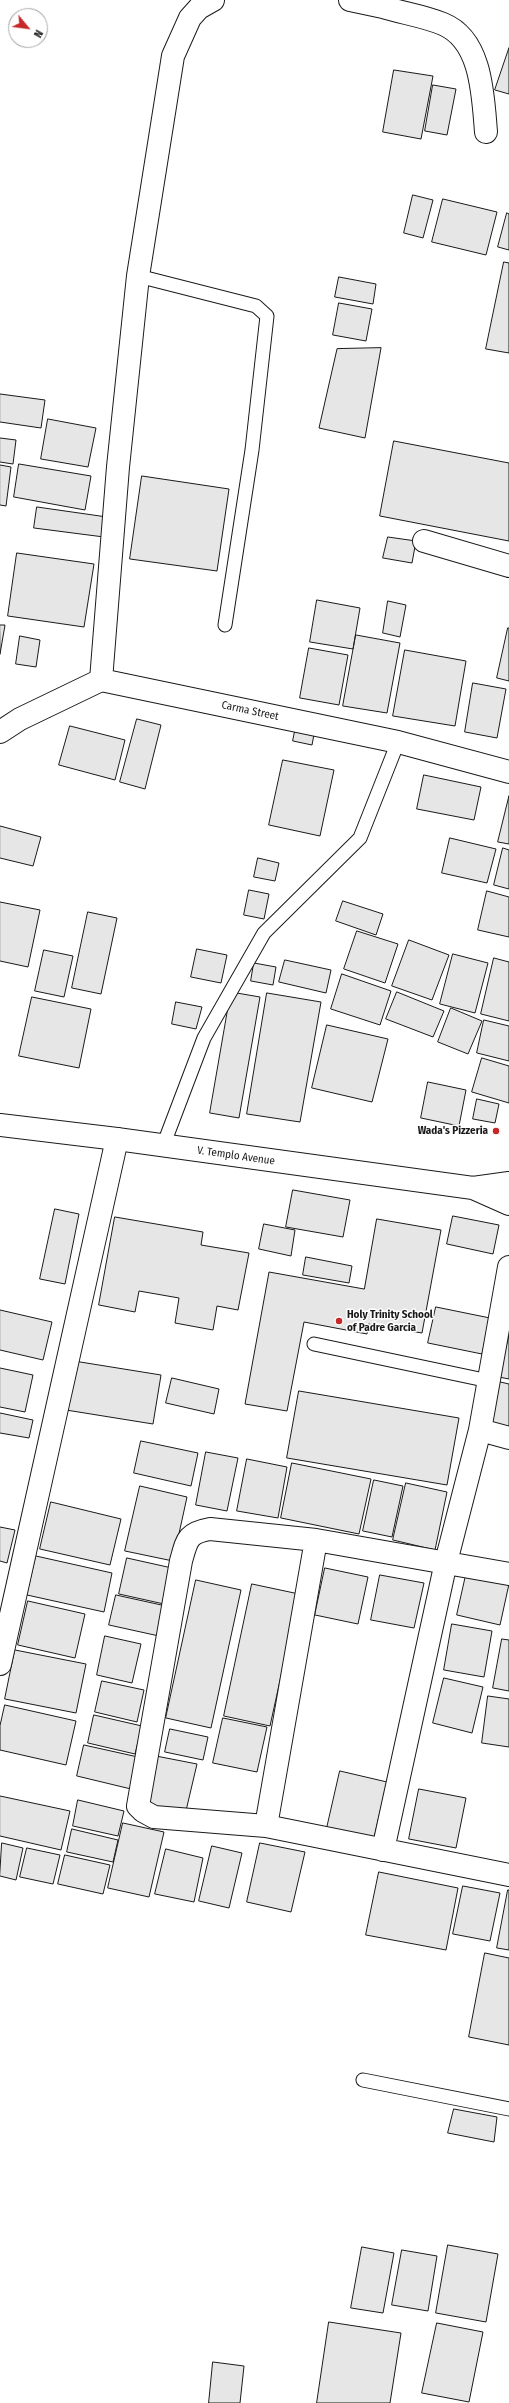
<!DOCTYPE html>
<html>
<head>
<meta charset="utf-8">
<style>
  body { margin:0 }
  #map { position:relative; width:509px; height:2403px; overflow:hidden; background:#fff; font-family:"Fira Sans Condensed",sans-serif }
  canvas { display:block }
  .north { position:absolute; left:8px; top:8px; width:40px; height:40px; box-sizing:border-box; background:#fff; border:1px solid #a3a3a3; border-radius:50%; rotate:119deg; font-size:11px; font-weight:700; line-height:16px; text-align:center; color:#1a1a1a }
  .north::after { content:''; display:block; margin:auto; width:14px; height:18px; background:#c62828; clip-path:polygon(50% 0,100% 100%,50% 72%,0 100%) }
</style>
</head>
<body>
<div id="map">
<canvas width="509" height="2403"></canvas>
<div class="north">N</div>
</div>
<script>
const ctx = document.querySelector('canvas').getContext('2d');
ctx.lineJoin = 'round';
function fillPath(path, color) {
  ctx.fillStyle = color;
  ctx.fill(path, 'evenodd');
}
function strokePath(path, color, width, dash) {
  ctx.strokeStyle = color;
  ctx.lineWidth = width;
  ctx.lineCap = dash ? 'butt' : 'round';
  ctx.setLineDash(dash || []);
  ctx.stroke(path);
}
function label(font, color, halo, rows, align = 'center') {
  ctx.font = font + ' "Fira Sans Condensed",sans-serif';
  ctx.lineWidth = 3;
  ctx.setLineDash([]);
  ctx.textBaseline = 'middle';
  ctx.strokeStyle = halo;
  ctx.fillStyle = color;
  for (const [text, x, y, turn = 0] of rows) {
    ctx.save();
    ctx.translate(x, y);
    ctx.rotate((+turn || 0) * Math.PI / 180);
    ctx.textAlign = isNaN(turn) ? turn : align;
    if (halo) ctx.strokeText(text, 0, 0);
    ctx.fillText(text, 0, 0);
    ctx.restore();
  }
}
const building = new Path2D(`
  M509,48V94L495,90Z
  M394,70L433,76L421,139L383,132Z
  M433,85L456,89L447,135L425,131Z
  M413,195L433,200L423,238L404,233Z
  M443,199L497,212L486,255L432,242Z
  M507,213L509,214V250L498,247Z
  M504,262L509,263V353L486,349Z
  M339,277L376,284L373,304L335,297Z
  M339,303L372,309L366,341L333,335Z
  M381,348L365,438L319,428L337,349Z
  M0,394L45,400L41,428L0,422Z
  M48,419L96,428L88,467L41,459Z
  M0,438L16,440L13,464L0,462Z
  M394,441L509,463V541L380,516Z
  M19,464L91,476L85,510L14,497Z
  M0,465L11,467L6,506L0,505Z
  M142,476L229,489L217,571L130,559Z
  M37,507L107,517L104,537L34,528Z
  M388,537L416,541L412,563L383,558Z
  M17,553L94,564L84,627L8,616Z
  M317,600L360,608L353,649L310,642Z
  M388,601L406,605L400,637L383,633Z
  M0,625H5L0,654Z
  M508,628H509V681L497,678Z
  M356,635L400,643L387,713L343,706Z
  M20,636L40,640L36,667L16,664Z
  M309,648L348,655L339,705L300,698Z
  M405,650L466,661L455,726L393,716Z
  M473,683L506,689L497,738L465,732Z
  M137,719L161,725L145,789L120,782Z
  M70,726L125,740L115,780L59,765Z
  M296,726L315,729L312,745L293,741Z
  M283,760L334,770L320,836L269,825Z
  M424,775L481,787L474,820L417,809Z
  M509,796V844L498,842Z
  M0,826L41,837L33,866L0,858Z
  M450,838L496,849L487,883L442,873Z
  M503,848L509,850V889L494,885Z
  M258,858L279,863L275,881L254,877Z
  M249,890L269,894L264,919L244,915Z
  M487,891L509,897V937L478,930Z
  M343,901L383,914L376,935L336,921Z
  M0,902L40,910L28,967L0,961Z
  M88,912L117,918L101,994L72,988Z
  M357,931L398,944L385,983L344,969Z
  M409,940L449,955L432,1000L392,986Z
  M197,949L227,955L221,983L191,977Z
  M44,950L73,956L64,997L35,991Z
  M453,954L488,963L475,1013L440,1004Z
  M494,958L509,962V1021L481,1014Z
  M285,960L331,970L326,993L279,982Z
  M254,963L276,967L273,985L251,981Z
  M342,974L391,991L380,1025L331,1009Z
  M231,992L260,997L239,1118L210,1113Z
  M397,992L444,1011L433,1037L386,1019Z
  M267,993L321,1002L300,1122L247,1114Z
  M32,997L91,1009L79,1068L19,1056Z
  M176,1002L202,1007L196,1029L172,1024Z
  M451,1008L482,1021L468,1054L438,1042Z
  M484,1020L509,1026V1061L477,1053Z
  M327,1025L388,1039L372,1102L312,1088Z
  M482,1058L509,1066V1103L472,1092Z
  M428,1082L466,1090L459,1126L421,1118Z
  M477,1099L499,1104L495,1123L473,1119Z
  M293,1190L350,1200L343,1237L286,1227Z
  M55,1209L79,1214L65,1284L40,1279Z
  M453,1216L499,1225L493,1254L447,1244Z
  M115,1217L203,1232L201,1245L249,1253L238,1310L217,1306L213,1330L175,1323L179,1298L139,1291L135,1312L99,1305Z
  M377,1219L441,1230L422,1333L368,1324L367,1334L304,1322L287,1411L245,1404L269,1272L364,1289Z
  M264,1224L295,1230L291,1256L259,1249Z
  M306,1257L352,1266L349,1283L303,1275Z
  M436,1307L490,1318L482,1354L428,1343Z
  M0,1310L52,1322L43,1360L0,1350Z
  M509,1335V1379L499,1377Z
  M74,1361L161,1375L153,1424L66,1410Z
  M0,1368L33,1375L25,1412L0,1407Z
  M172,1378L219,1389L214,1414L166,1403Z
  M496,1381L509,1384V1433L485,1428Z
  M299,1391L459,1418L447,1485L287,1458Z
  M0,1413L33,1420L29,1438L0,1433Z
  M141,1441L198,1453L191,1486L134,1473Z
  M206,1452L238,1458L227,1511L196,1505Z
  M247,1459L287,1467L278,1518L237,1511Z
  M292,1463L371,1479L359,1534L281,1518Z
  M374,1480L403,1486L392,1537L363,1531Z
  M406,1483L447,1492L435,1550L393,1540Z
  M140,1486L187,1497L173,1561L125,1551Z
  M51,1502L121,1519L110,1565L40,1549Z
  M0,1527L15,1530L7,1563L0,1561Z
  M36,1556L112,1573L104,1612L27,1595Z
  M127,1558L172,1568L164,1604L119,1594Z
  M325,1568L368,1577L358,1624L315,1615Z
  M380,1575L424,1583L414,1628L371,1620Z
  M466,1575L509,1584L500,1625L457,1615Z
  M196,1580L241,1590L211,1728L166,1718Z
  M252,1584L299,1594L270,1726L224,1716Z
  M116,1595L166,1606L159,1636L109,1625Z
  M28,1601L85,1614L75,1658L18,1645Z
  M452,1624L492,1631L484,1677L444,1670Z
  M105,1636L141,1644L132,1683L97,1675Z
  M502,1639L509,1640V1691L493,1688Z
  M15,1650L86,1664L76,1713L5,1699Z
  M444,1678L483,1687L472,1733L433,1723Z
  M102,1681L144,1690L137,1722L95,1712Z
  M488,1696L509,1699V1747L482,1743Z
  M5,1705L76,1721L66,1765L0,1750V1726Z
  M94,1715L142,1726L135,1754L88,1743Z
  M223,1718L267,1727L257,1772L213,1763Z
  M170,1729L208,1737L203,1760L165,1752Z
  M84,1745L138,1757L131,1789L77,1776Z
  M156,1756L197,1764L185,1815L146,1807Z
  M340,1771L387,1782L374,1838L327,1828Z
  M419,1789L466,1798L456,1848L409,1839Z
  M0,1796L70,1811L61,1850L0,1836Z
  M78,1800L124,1811L118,1836L73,1826Z
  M123,1823L164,1832L149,1897L108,1888Z
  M72,1829L118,1840L113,1862L67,1852Z
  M2,1843L23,1848L16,1880L0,1876Z
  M260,1843L305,1852L291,1912L247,1902Z
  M212,1846L242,1853L229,1908L199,1901Z
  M27,1848L60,1855L53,1884L20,1877Z
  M166,1849L203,1858L194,1902L155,1894Z
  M65,1855L110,1865L103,1894L58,1884Z
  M379,1872L458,1888L446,1950L366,1935Z
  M463,1886L500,1893L490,1941L453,1934Z
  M508,1890H509V1950L497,1948Z
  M485,1953L509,1958V2045L469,2037Z
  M454,2109L497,2117L494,2142L448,2133Z
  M448,2245L498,2254L486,2322L436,2313Z
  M362,2247L394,2253L383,2313L351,2308Z
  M402,2250L437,2256L428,2311L392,2305Z
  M329,2322L401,2333L390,2403H317Z
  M437,2323L483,2332L469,2402L422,2393Z
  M213,2362L244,2366L240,2403H209Z`);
const lane = new Path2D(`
  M138,276L256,306L267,316L252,450L225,625
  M163,1146L204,1038L264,933L360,838L398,742
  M314,1344L489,1381
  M363,2080L509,2109`);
const street = new Path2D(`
  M350,0L383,7L385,0
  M383,7C402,13 424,16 443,24C482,40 483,96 486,132
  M424,541L509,566
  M101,680L118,467L138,276L173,56L190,18L199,8L213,0
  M0,732L20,719L101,680L398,742L509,772
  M480,1430L509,1438
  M509,1574L316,1540L210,1529C187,1533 187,1540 181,1561L138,1806L143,1811L154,1817L266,1826L509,1875
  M0,1664L117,1139
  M266,1826L316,1540
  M383,1850L446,1562L480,1430L509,1267`);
const secondary = new Path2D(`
  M0,1125L117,1139L473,1188L509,1183
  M473,1188L509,1204`);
const markers = [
  [496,1131,4,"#c62828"],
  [339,1321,4,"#c62828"]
];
const streetNames = [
  ["Carma Street",250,711,12],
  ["V. Templo Avenue",236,1156,8]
];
const poiNames = [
  ["Wada's Pizzeria",488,1131],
  ["Holy Trinity School",347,1315,"left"],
  ["of Padre Garcia",347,1328,"left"]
];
fillPath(building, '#e6e6e6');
strokePath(building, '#1a1a1a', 1);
strokePath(lane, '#1a1a1a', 15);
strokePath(street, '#1a1a1a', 24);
strokePath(secondary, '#1a1a1a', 24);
strokePath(lane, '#fff', 13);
strokePath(street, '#fff', 22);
strokePath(secondary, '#fff', 22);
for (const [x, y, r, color] of markers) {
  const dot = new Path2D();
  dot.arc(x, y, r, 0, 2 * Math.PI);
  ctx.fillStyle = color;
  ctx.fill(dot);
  strokePath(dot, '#fff', 1.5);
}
label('11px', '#1a1a1a', '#fff', streetNames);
label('bold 11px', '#1a1a1a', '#fff', poiNames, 'right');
</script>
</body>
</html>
